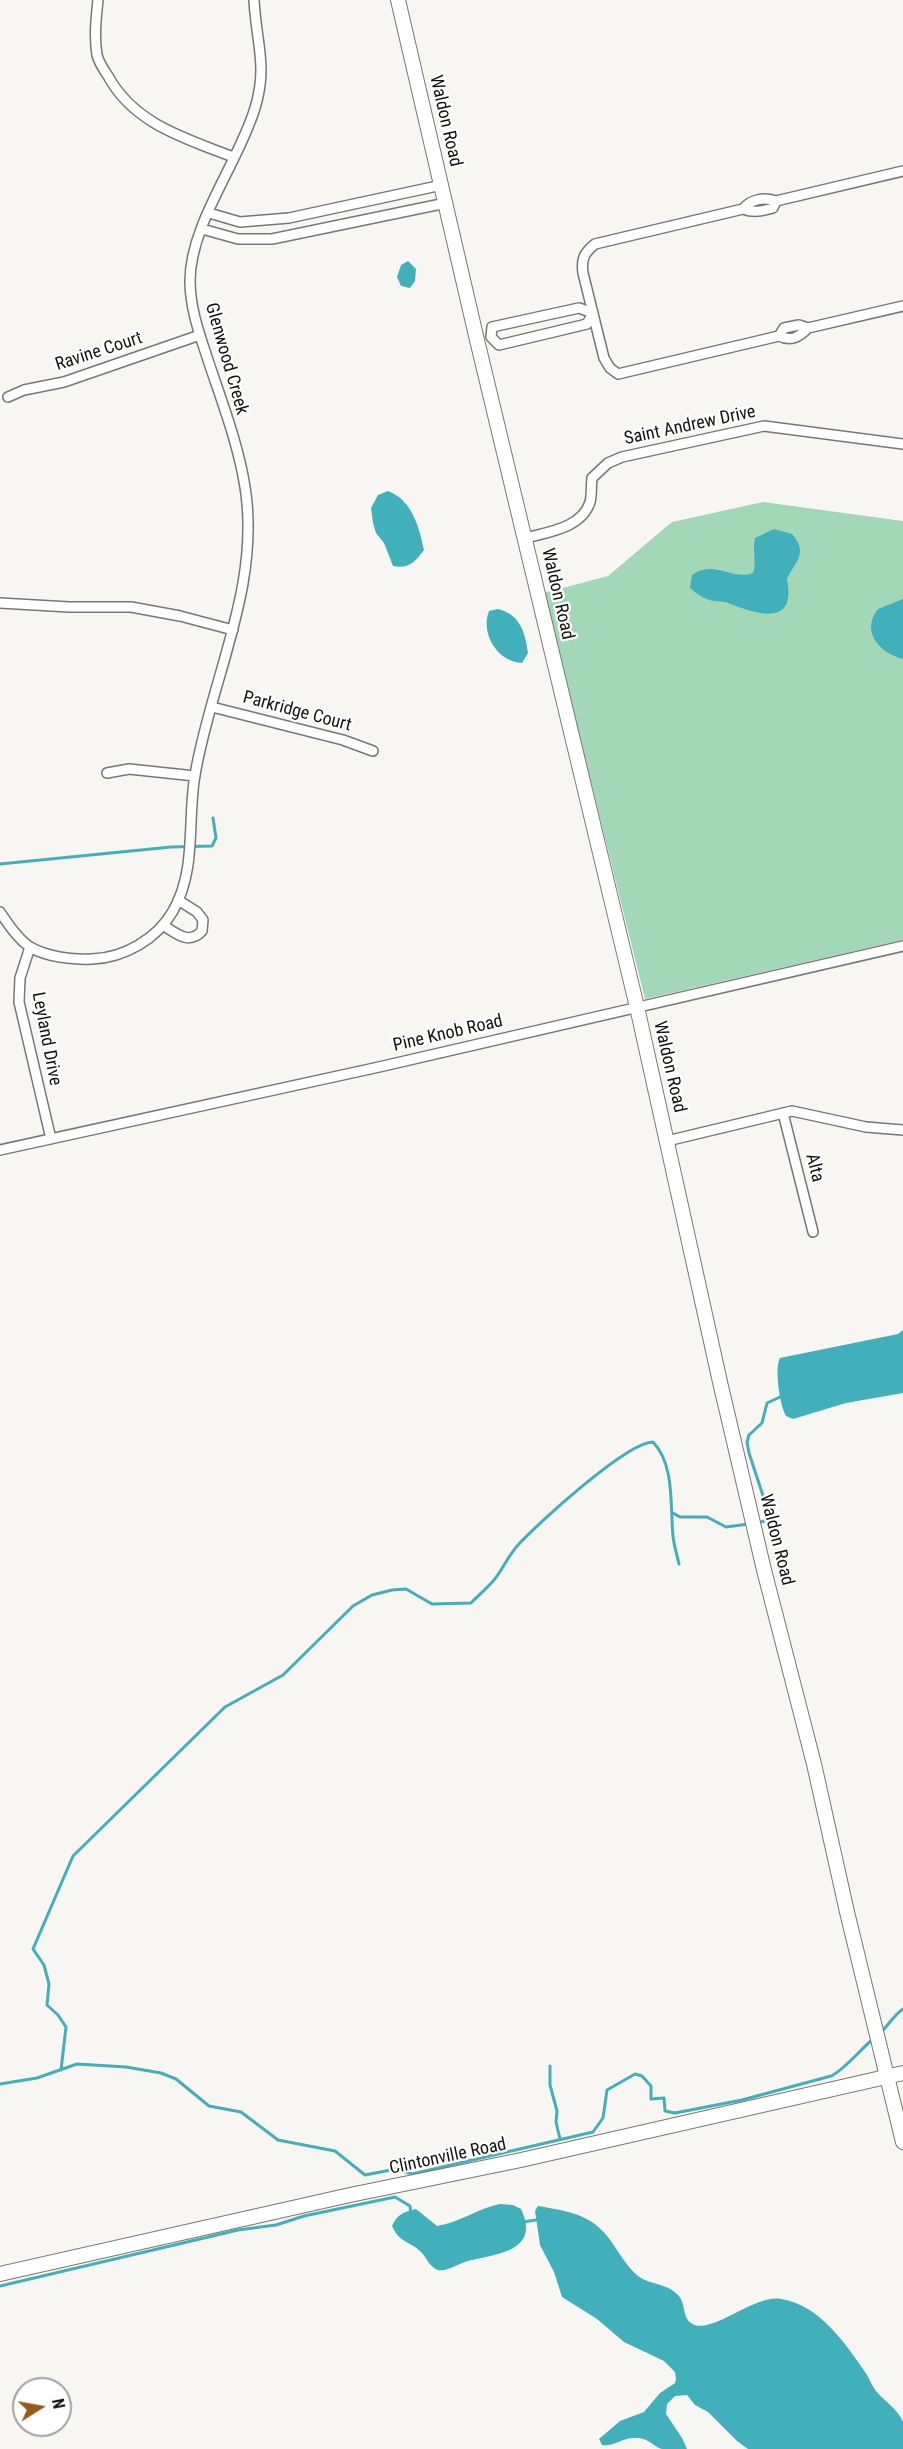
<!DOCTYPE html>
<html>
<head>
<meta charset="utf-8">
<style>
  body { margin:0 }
  #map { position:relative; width:903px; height:2449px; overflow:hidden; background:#f7f6f3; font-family:"Roboto Condensed",sans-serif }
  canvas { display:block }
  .north { position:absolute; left:12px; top:2377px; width:60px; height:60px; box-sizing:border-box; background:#fff; border:2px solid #a0a0a0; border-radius:50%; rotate:79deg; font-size:16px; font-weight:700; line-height:24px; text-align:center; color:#121211 }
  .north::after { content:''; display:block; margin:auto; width:21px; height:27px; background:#975a1f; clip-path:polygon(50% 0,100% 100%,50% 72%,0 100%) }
</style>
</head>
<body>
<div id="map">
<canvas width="903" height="2449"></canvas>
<div class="north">N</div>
</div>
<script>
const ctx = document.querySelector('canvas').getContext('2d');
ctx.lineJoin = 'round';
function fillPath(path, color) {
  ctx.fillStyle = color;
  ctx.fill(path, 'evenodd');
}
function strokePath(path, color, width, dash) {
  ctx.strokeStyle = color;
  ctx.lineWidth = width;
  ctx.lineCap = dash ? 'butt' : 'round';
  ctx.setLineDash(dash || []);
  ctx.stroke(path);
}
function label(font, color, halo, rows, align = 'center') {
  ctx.font = font + ' "Roboto Condensed",sans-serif';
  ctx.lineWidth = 4.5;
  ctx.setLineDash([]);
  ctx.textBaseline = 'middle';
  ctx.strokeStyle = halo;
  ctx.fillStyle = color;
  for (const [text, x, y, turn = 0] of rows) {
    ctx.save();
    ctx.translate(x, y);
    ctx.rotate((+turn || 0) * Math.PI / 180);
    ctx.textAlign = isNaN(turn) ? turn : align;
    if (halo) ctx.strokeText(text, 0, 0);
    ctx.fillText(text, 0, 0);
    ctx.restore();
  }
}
const green = new Path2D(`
  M763,502L903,521V940L645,999L544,593L608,576L672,522Z`);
const water = new Path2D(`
  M408,261L416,269L415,281L410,288L401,286L397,277L401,265Z
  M388,491C412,500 419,527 424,550C415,562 409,569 393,566L384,543L376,533L373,523L371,508L378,495Z
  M774,529L792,534C809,554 795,561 787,579C797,628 756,614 728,603C724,601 719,602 715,601C705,600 697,594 690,588L692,575C715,559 732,581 753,573C757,562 752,550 755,538Z
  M903,599V659C880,653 860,632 878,609Z
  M498,609C521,615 525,633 528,653L522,663C498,662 480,634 489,611Z
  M903,1330V1393L846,1403L793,1419L786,1416C780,1406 774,1368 780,1358L898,1334Z
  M500,2204L513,2205L521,2209C541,2251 497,2254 468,2261C459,2263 448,2272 438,2270C430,2267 427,2259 422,2253C411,2241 400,2244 392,2226C397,2214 404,2212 416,2209L437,2226C459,2223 478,2208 500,2204Z
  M538,2206C573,2212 595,2215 615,2247C621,2256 631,2272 641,2278C653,2285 668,2284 678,2295C686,2303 682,2317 691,2323C710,2337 754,2294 781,2299C820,2305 846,2344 867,2375C870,2380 872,2386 876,2391C884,2401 898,2409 903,2422C903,2429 903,2441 903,2449H748L737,2441L708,2412L695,2405L687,2395L675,2396L667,2404L666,2414L682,2438L687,2449C679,2449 669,2449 662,2449C652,2446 650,2438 635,2438C623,2437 614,2447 602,2445L599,2439L620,2421L644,2412L660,2393L675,2383L676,2379L675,2372L664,2361L624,2342L597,2319L562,2297L554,2272L540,2245L535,2211Z`);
const stream = new Path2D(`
  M0,864L171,847L212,846L216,838L213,818
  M673,1513L680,1517H707L726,1527L749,1524
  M758,1523L767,1520L768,1511L749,1453L747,1442L749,1435L762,1423L767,1403L780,1397
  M880,2033C889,2025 893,2016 903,2009
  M550,2066V2085L557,2111L556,2122L560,2139
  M61,2070L66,2027L58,2015L47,2005L49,1984L44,1965L33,1949L73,1856L225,1707L283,1675L353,1606L372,1595L392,1590L406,1589L432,1604L471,1603C479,1595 487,1588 494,1580C503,1569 508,1556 518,1545C537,1524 627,1442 653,1442C675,1465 670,1506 673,1536C674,1546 677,1555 679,1564
  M0,2084L37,2078L77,2064L126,2067L161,2073L176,2079L209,2106L241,2112L278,2140L335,2151L365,2175L396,2169L412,2174L593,2132L603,2118L607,2090L635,2074L642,2076L651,2086V2099L664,2098L665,2111L675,2113L742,2100L831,2076C842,2072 862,2048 873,2039
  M523,2222L536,2220
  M0,2286L238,2230L276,2225L304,2216L395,2197L410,2206L411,2214`);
const street = new Path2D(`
  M98,0C96,19 94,36 97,55C99,63 104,70 108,76C134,124 185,138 233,157
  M776,201L773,208C762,211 754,213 743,209C751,199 764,197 776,201L903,171
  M743,209L595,244C584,253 581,259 583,273L604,358L610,368L618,374L779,336C791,342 799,337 808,328L799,325L784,328L779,336
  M209,213L240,222L289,218L442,185
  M202,229L238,239H272L446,203
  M579,308L593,313L587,324L499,345L491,337L492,327Z
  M808,328L903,306
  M8,397L24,390L64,382L200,335
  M526,538C548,532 582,528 590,502C592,495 591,485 592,478L608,463L622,457L764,426L903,444
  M0,603L69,607H131L180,616L233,630
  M212,707L343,740L373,751
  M107,773L129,769L195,776
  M0,912C8,924 18,939 30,947C47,957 73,960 92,959C124,958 157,939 173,911C197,869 187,821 195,775C211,679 261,587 245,487C238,442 220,397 206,354C198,330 190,306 190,281C190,224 239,162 255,108C268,66 256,42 254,0
  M163,925C177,934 189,945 202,931L203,920L197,912L178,900
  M30,947L20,978L19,1002L51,1139
  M783,1113L813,1232
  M667,1141L792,1111L866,1127L903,1130
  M0,1150L379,1067L903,946`);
const secondary = new Path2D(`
  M398,0L477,340L637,1007L720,1382L764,1570L814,1764L847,1912L903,2142
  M0,2274L350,2195L521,2160L903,2073`);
const streetNames = [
  ["Waldon Road",445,121,77],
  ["Ravine Court",99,352,-18],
  ["Glenwood Creek",226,359,74],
  ["Saint Andrew Drive",690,426,-12],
  ["Waldon Road",557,594,77],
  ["Parkridge Court",297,712,15],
  ["Pine Knob Road",448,1034,-13],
  ["Leyland Drive",46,1039,79],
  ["Waldon Road",669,1067,77],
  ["Alta",814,1168,76],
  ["Waldon Road",776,1540,76],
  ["Clintonville Road",448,2157,-12]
];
fillPath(green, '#a2d7b8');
fillPath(water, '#41b0ba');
strokePath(stream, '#41b0ba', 3);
strokePath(street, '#777774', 12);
strokePath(secondary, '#777774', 16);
strokePath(street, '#fff', 9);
strokePath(secondary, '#fff', 14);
label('18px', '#121211', '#fff', streetNames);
</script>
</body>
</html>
